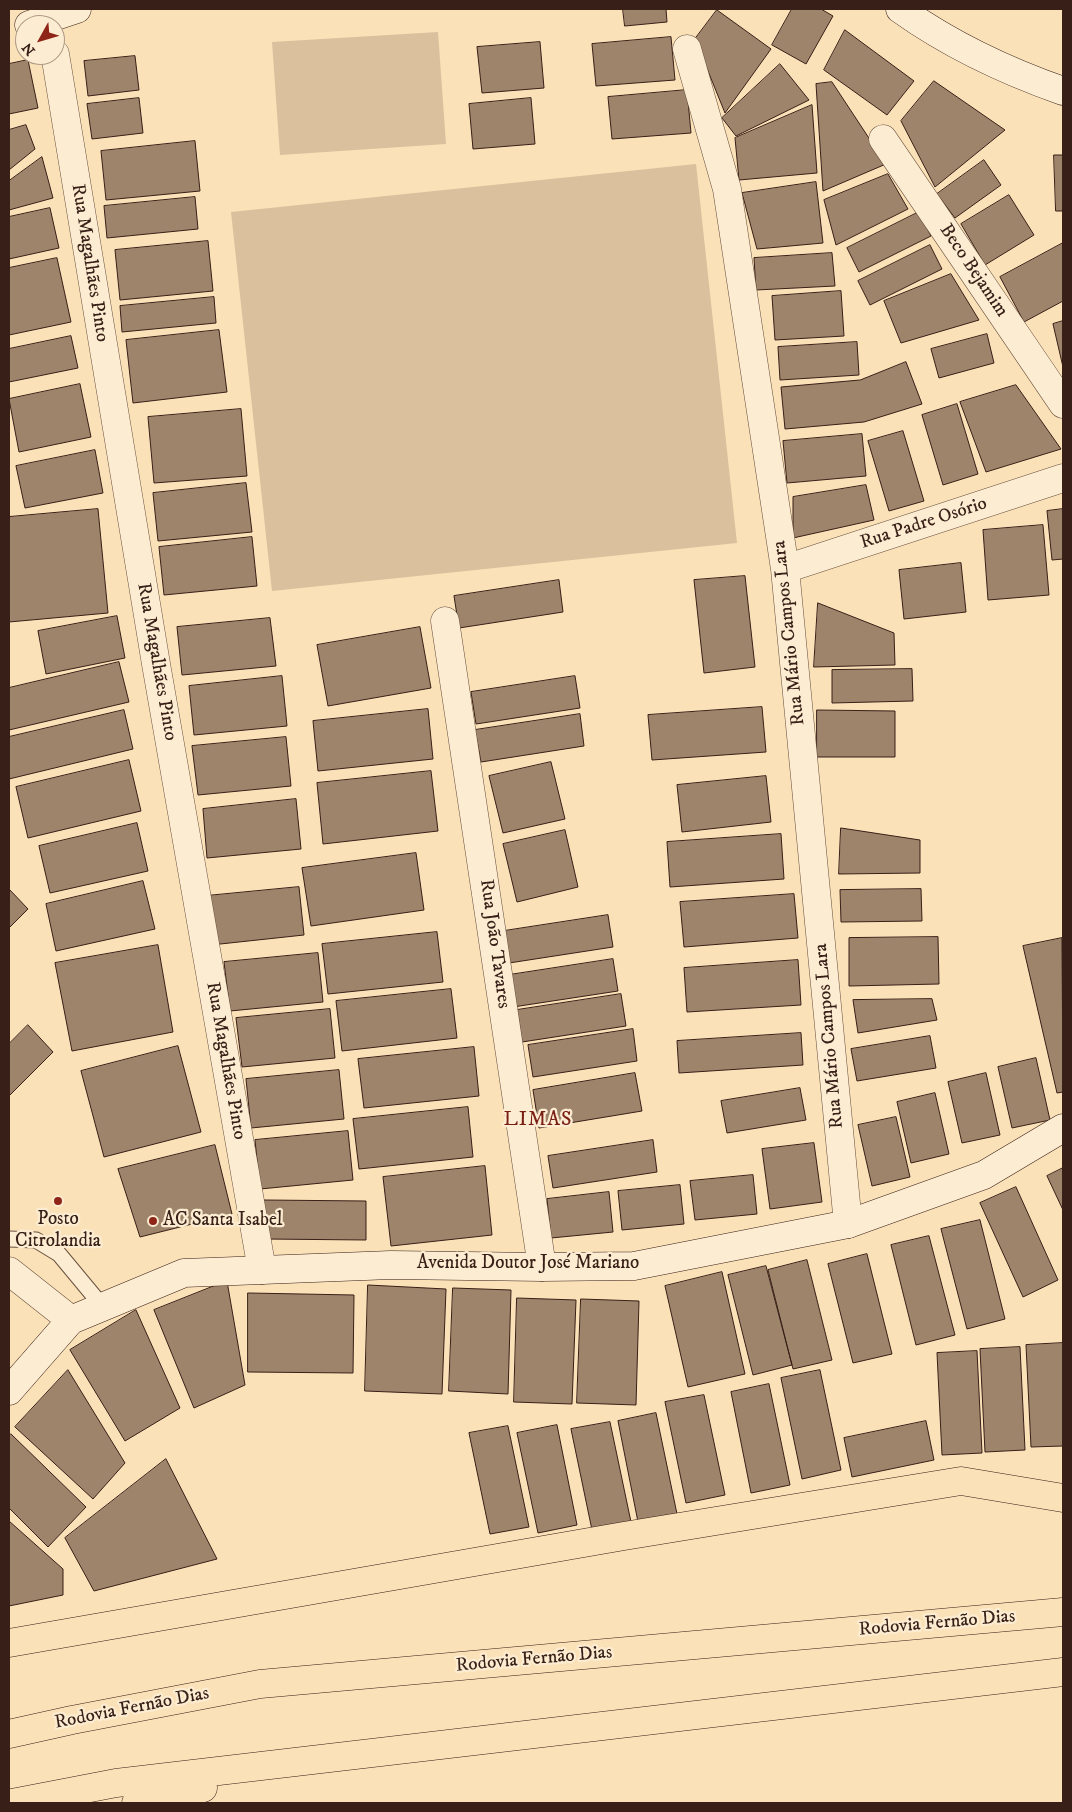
<!DOCTYPE html>
<html>
<head>
<meta charset="utf-8">
<style>
  body { margin:0 }
  #map { position:relative; width:1072px; height:1812px; overflow:hidden; background:#fbe1b8; font-family:"IM FELL DW Pica",serif }
  canvas { display:block }
  .frame { position:absolute; inset:0; border:10px solid #381f17; pointer-events:none }
  .north { position:absolute; left:15px; top:15px; width:50px; height:50px; box-sizing:border-box; background:#fcecd1; border:1px solid #ae9a87; border-radius:50%; rotate:231deg; font-size:14px; font-weight:700; line-height:20px; text-align:center; color:#381f17 }
  .north::after { content:''; display:block; margin:auto; width:18px; height:22px; background:#8f2418; clip-path:polygon(50% 0,100% 100%,50% 72%,0 100%) }
</style>
</head>
<body>
<div id="map">
<canvas width="1072" height="1812"></canvas>
<div class="frame"></div>
<div class="north">N</div>
</div>
<script>
const ctx = document.querySelector('canvas').getContext('2d');
ctx.lineJoin = 'round';
function fillPath(path, color) {
  ctx.fillStyle = color;
  ctx.fill(path, 'evenodd');
}
function strokePath(path, color, width, dash) {
  ctx.strokeStyle = color;
  ctx.lineWidth = width;
  ctx.lineCap = dash ? 'butt' : 'round';
  ctx.setLineDash(dash || []);
  ctx.stroke(path);
}
function label(font, color, halo, rows, align = 'center') {
  ctx.font = font + ' "IM FELL DW Pica",serif';
  ctx.lineWidth = 4.5;
  ctx.setLineDash([]);
  ctx.textBaseline = 'middle';
  ctx.strokeStyle = halo;
  ctx.fillStyle = color;
  for (const [text, x, y, turn = 0] of rows) {
    ctx.save();
    ctx.translate(x, y);
    ctx.rotate((+turn || 0) * Math.PI / 180);
    ctx.textAlign = isNaN(turn) ? turn : align;
    if (halo) ctx.strokeText(text, 0, 0);
    ctx.fillText(text, 0, 0);
    ctx.restore();
  }
}
const green = new Path2D(`
  M438,32L446,144L280,155L272,42Z
  M696,164L737,543L272,591L231,212Z`);
const building = new Path2D(`
  M623,9H666L667,22L625,26Z
  M792,9H821L833,16L806,64L772,45Z
  M717,10L771,49L725,113L695,39Z
  M845,30L914,81L887,115L824,70Z
  M671,37L675,80L596,86L592,44Z
  M540,42L544,88L482,93L477,47Z
  M135,56L139,90L88,96L84,61Z
  M28,60L38,108L9,114V64Z
  M780,64L809,100L736,136L722,118Z
  M934,81L1005,130L935,187L901,121Z
  M832,82L886,164L823,191L816,84Z
  M687,90L691,133L612,139L608,97Z
  M139,98L143,133L92,139L87,104Z
  M531,98L535,144L473,149L469,104Z
  M812,105L817,173L739,180L735,138Z
  M26,125L35,149L9,170V130Z
  M195,141L200,191L106,200L101,151Z
  M1054,155H1063V211H1056Z
  M42,157L53,198L9,210V181Z
  M984,160L1001,185L955,218L937,194Z
  M888,174L908,209L836,245L824,200Z
  M816,182L823,243L757,249L742,193Z
  M1009,195L1034,235L985,265L961,224Z
  M195,197L198,229L107,238L104,206Z
  M50,208L59,248L9,259V217Z
  M919,212L931,236L859,272L847,248Z
  M208,241L213,291L120,300L115,250Z
  M1063,243V301L1024,322L1000,277Z
  M930,245L942,269L870,305L858,281Z
  M832,253L835,286L756,290L754,258Z
  M57,258L71,322L9,335V268Z
  M951,274L979,320L901,343L884,301Z
  M841,291L844,336L775,340L772,296Z
  M214,297L216,323L122,332L120,306Z
  M1063,321V367L1053,324Z
  M219,330L227,392L133,403L126,340Z
  M987,334L994,363L939,378L931,349Z
  M71,336L78,368L9,382V349Z
  M857,342L859,375L780,380L778,347Z
  M906,362L922,404L864,422L785,429L781,387L860,380Z
  M80,384L91,437L19,452L9,399Z
  M1016,385L1061,449L986,472L960,402Z
  M957,404L978,474L943,485L922,415Z
  M241,409L247,476L154,483L148,417Z
  M903,431L924,501L889,511L868,441Z
  M862,434L866,476L787,483L783,441Z
  M95,450L103,493L25,508L16,466Z
  M246,483L252,532L158,541L153,493Z
  M866,485L874,520L793,538V497Z
  M98,509L108,613L9,622V517Z
  M1063,509V559L1052,560L1047,511Z
  M1043,525L1049,595L988,600L983,530Z
  M252,537L257,586L164,595L159,547Z
  M961,563L966,612L904,619L899,570Z
  M745,576L755,667L704,673L694,580Z
  M559,580L563,612L459,628L454,596Z
  M818,603L894,633L895,665L814,667Z
  M117,616L125,658L46,674L38,631Z
  M270,618L276,666L182,675L177,627Z
  M420,627L431,688L328,706L317,645Z
  M119,662L129,702L9,730V688Z
  M912,669L913,701L832,703V670Z
  M282,676L287,726L194,735L189,686Z
  M575,676L580,708L476,724L471,692Z
  M762,707L766,752L652,760L648,715Z
  M428,709L433,759L318,771L313,721Z
  M124,710L133,749L9,779V737Z
  M817,710L895,711V757H817Z
  M580,714L584,746L481,762L475,730Z
  M286,737L291,786L198,795L192,746Z
  M129,760L141,811L28,838L16,787Z
  M551,762L565,819L503,833L489,776Z
  M431,771L438,831L323,844L317,783Z
  M766,776L771,822L682,832L677,785Z
  M296,799L301,849L207,858L203,809Z
  M137,823L148,871L50,893L39,846Z
  M841,828L920,840V873L839,874Z
  M565,830L578,887L517,902L503,844Z
  M781,834L784,879L670,887L667,842Z
  M416,853L424,910L311,926L302,868Z
  M143,881L155,929L56,951L46,904Z
  M299,887L304,935L211,945L206,896Z
  M9,889L28,909L9,928Z
  M921,889L922,921L841,922L840,890Z
  M794,894L798,938L684,947L680,902Z
  M608,915L613,947L509,963L504,931Z
  M437,932L443,982L328,994L322,944Z
  M938,937L939,984L849,986V938Z
  M1062,938L1063,1092L1057,1093L1023,946Z
  M158,945L173,1032L72,1051L55,963Z
  M318,953L323,1002L230,1011L224,962Z
  M613,959L618,991L513,1007L509,975Z
  M798,960L801,1005L687,1012L684,968Z
  M451,989L457,1038L342,1051L336,1001Z
  M621,994L626,1026L522,1042L517,1010Z
  M932,999L937,1020L858,1033L853,1000Z
  M330,1009L335,1058L242,1067L236,1018Z
  M28,1025L53,1052L9,1096V1044Z
  M633,1029L637,1061L533,1077L528,1045Z
  M801,1033L803,1065L679,1073L677,1041Z
  M930,1036L936,1068L857,1081L851,1049Z
  M178,1046L201,1132L104,1157L81,1071Z
  M474,1047L479,1096L364,1108L358,1059Z
  M1036,1058L1050,1120L1012,1128L998,1067Z
  M339,1070L344,1119L251,1128L246,1079Z
  M635,1073L642,1111L539,1128L533,1090Z
  M986,1073L1000,1135L962,1143L948,1082Z
  M800,1088L806,1120L727,1133L721,1101Z
  M935,1093L949,1154L911,1163L897,1102Z
  M468,1107L473,1157L359,1169L353,1119Z
  M896,1117L910,1177L872,1186L858,1125Z
  M348,1131L353,1180L260,1189L255,1140Z
  M653,1140L657,1172L553,1188L548,1156Z
  M814,1143L822,1202L770,1209L762,1149Z
  M215,1145L232,1214L140,1237L118,1169Z
  M485,1166L492,1235L391,1246L383,1177Z
  M1063,1168V1210L1047,1176Z
  M753,1175L757,1214L695,1220L690,1181Z
  M680,1185L684,1224L622,1230L618,1191Z
  M1016,1187L1058,1280L1023,1297L980,1203Z
  M609,1192L613,1232L551,1238L547,1199Z
  M264,1200L366,1201V1240L264,1239Z
  M980,1220L1005,1319L967,1329L941,1229Z
  M929,1236L955,1335L916,1345L891,1245Z
  M867,1254L892,1354L853,1363L828,1264Z
  M807,1260L832,1360L793,1369L768,1270Z
  M766,1266L792,1365L753,1375L728,1275Z
  M722,1272L745,1374L688,1387L665,1286Z
  M227,1281L245,1385L194,1408L154,1310Z
  M368,1285L446,1289L442,1394L365,1391Z
  M453,1288L511,1290L508,1394L449,1391Z
  M248,1293L354,1295L353,1373L248,1372Z
  M517,1298L576,1300L572,1404L514,1402Z
  M581,1299L639,1301L636,1405L577,1403Z
  M136,1310L180,1408L125,1441L70,1350Z
  M1063,1343V1446L1031,1447L1026,1345Z
  M1020,1347L1025,1450L985,1452L980,1349Z
  M977,1351L982,1453L942,1455L937,1353Z
  M68,1370L125,1463L93,1499L15,1427Z
  M820,1370L841,1470L802,1479L781,1378Z
  M769,1384L790,1485L751,1493L731,1392Z
  M704,1395L725,1495L686,1503L665,1402Z
  M656,1413L677,1514L638,1522L618,1421Z
  M926,1421L934,1460L852,1477L844,1438Z
  M610,1422L631,1522L592,1530L571,1429Z
  M557,1425L577,1525L538,1533L517,1433Z
  M508,1426L529,1527L490,1534L469,1433Z
  M11,1434L86,1507L48,1547L9,1508V1436Z
  M166,1459L217,1559L94,1591L65,1538Z
  M9,1521L63,1569V1595L9,1606Z`);
const lane = new Path2D(`
  M9,1239L36,1240L59,1254L103,1307`);
const street = new Path2D(`
  M687,49L727,189L785,569L848,1224
  M55,54L156,664L262,1270
  M883,139L1063,404
  M785,569L1063,478
  M445,621L542,1267
  M9,1271L71,1320`);
const secondary = new Path2D(`
  M900,9C949,44 1006,71 1063,91
  M29,25L77,9
  M9,1391L71,1320L184,1273L391,1265L542,1267L634,1266L848,1224L984,1175L1063,1128`);
const highway = new Path2D(`
  M9,1643L624,1536L961,1481L1063,1498
  M9,1734L72,1720L260,1684L1063,1612
  M12,1803L116,1783L1063,1672
  M136,1803L203,1788`);
const markers = [
  [58,1201,5,"#8f2418"],
  [153,1221,5,"#8f2418"]
];
const streetNames = [
  ["Rua Magalhães Pinto",89,263,81],
  ["Beco Bejamim",973,271,56],
  ["Rua Padre Osório",924,524,-18],
  ["Rua Mário Campos Lara",790,633,-96],
  ["Rua Magalhães Pinto",156,662,80],
  ["Rua João Tavares",494,944,82],
  ["Rua Mário Campos Lara",830,1036,-95],
  ["Rua Magalhães Pinto",225,1061,80],
  ["Avenida Doutor José Mariano",528,1264],
  ["Rodovia Fernão Dias",937,1624,-5],
  ["Rodovia Fernão Dias",534,1660,-5],
  ["Rodovia Fernão Dias",132,1709,-11]
];
const poiNames = [
  ["Posto",58,1220],
  ["Citrolandia",58,1242],
  ["AC Santa Isabel",163,1221,"left"]
];
const neighbourhoodNames = [
  ["LIMAS",538,1121]
];
fillPath(green, '#dac09d');
fillPath(building, '#9d846b');
strokePath(building, '#381f17', 1);
strokePath(lane, '#69503f', 17);
strokePath(street, '#69503f', 29);
strokePath(secondary, '#381f17', 29);
strokePath(highway, '#381f17', 29);
strokePath(lane, '#fcecd1', 15);
strokePath(street, '#fcecd1', 28);
strokePath(secondary, '#fcecd1', 28);
strokePath(highway, '#fbe1b8', 28);
for (const [x, y, r, color] of markers) {
  const dot = new Path2D();
  dot.arc(x, y, r, 0, 2 * Math.PI);
  ctx.fillStyle = color;
  ctx.fill(dot);
  strokePath(dot, '#fcecd1', 2);
}
label('19px', '#381f17', '#fcecd1', streetNames);
label('19px', '#381f17', '#fcecd1', poiNames);
ctx.letterSpacing = '1px';
label('20px', '#7a1f14', '#fcecd1', neighbourhoodNames);
ctx.letterSpacing = '0px';
</script>
</body>
</html>
